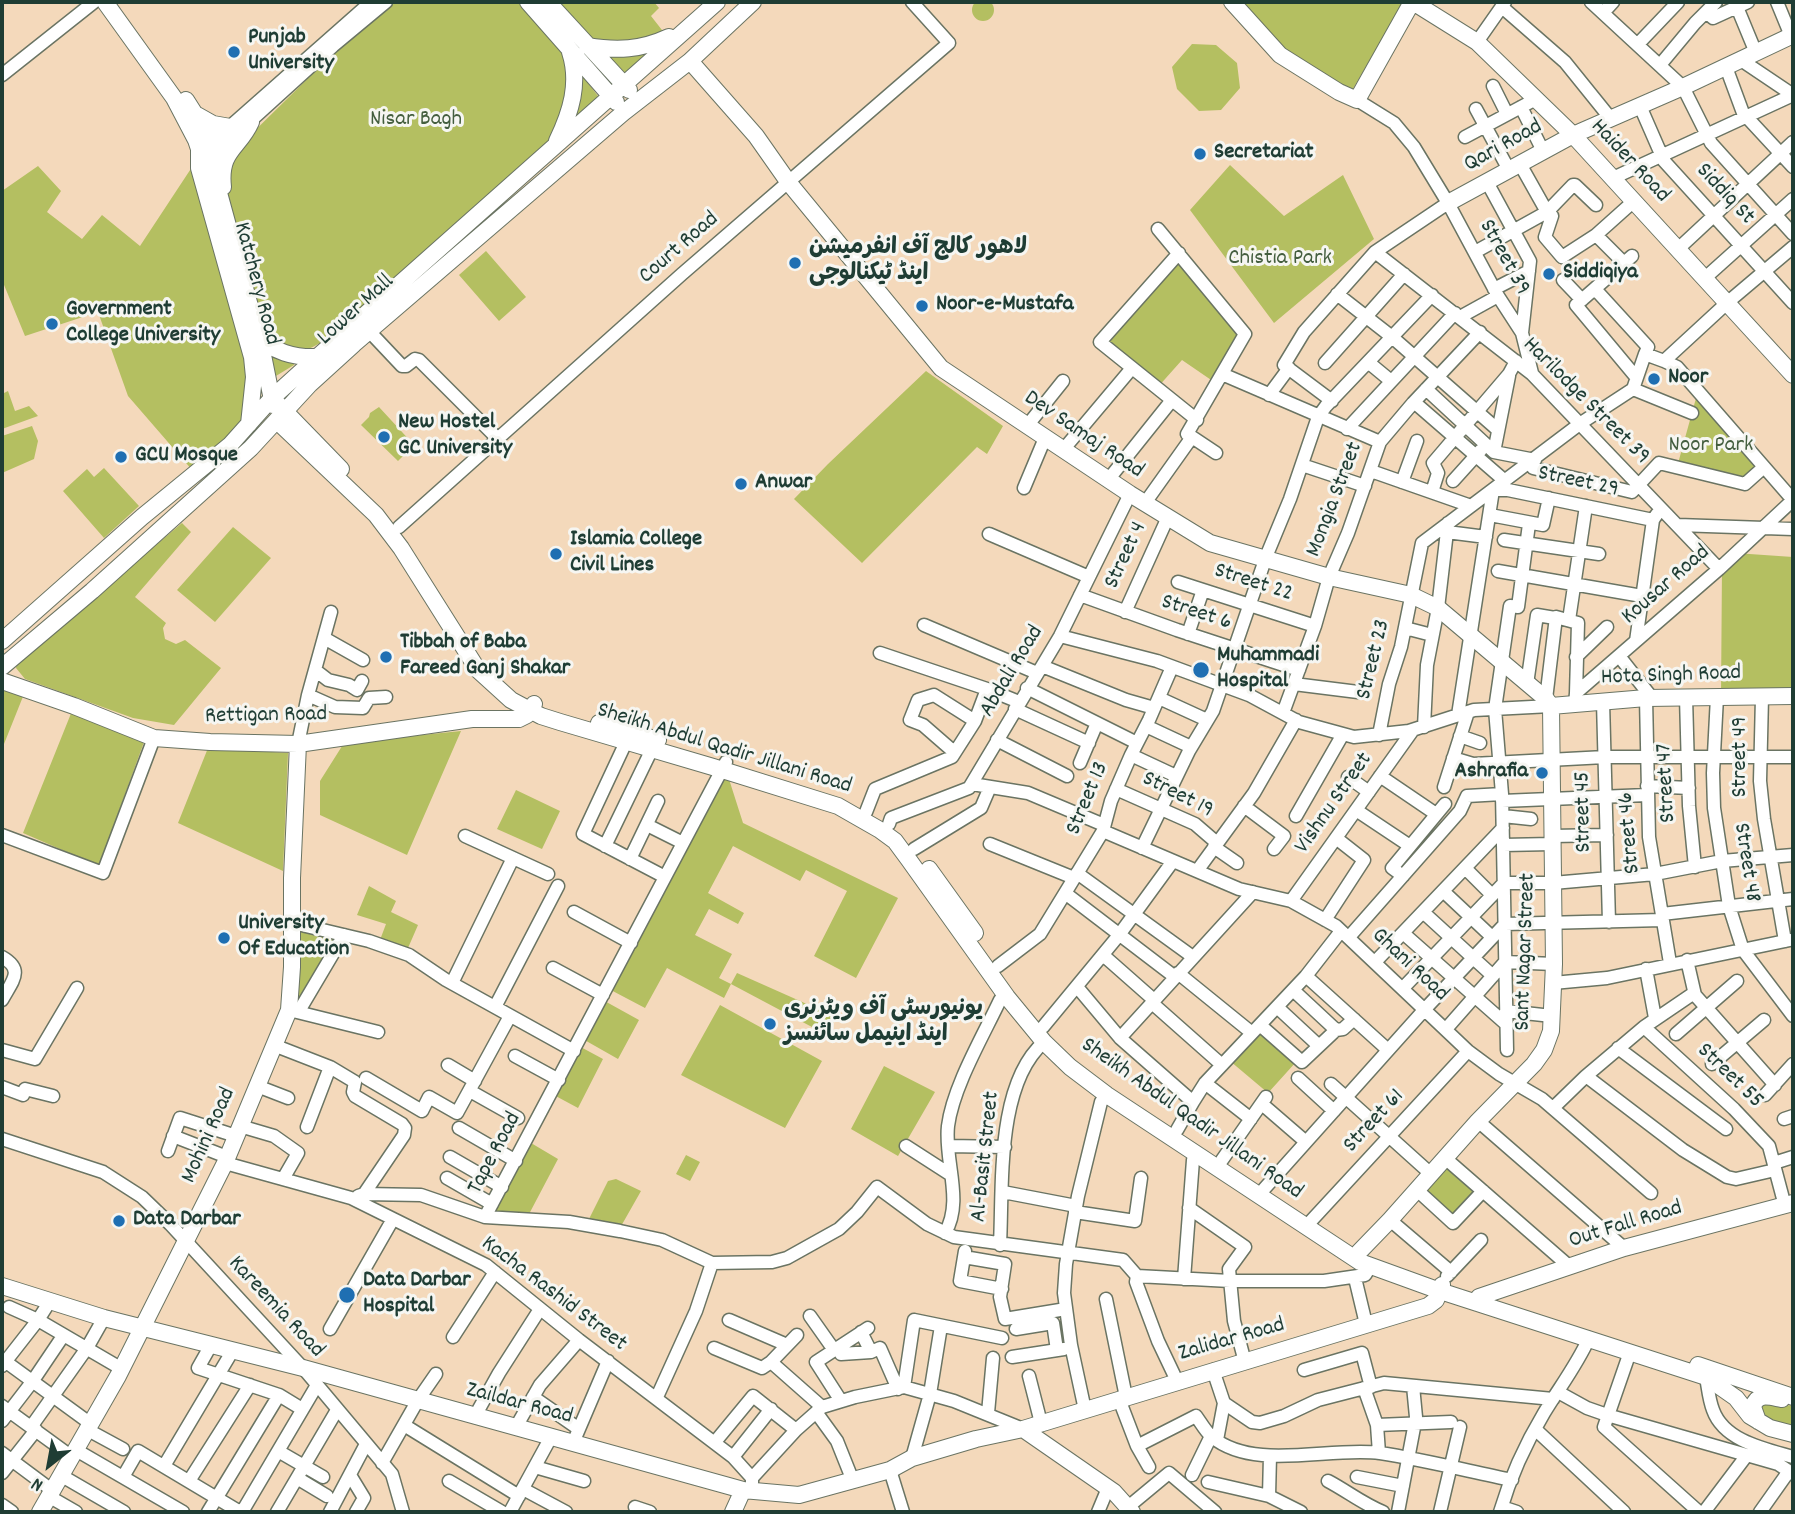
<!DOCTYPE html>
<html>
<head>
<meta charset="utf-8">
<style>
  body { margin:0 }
  #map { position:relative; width:1795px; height:1514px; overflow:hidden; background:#f4d9bb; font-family:Dekko,sans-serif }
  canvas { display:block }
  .frame { position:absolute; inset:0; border:4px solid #1f3d34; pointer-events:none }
  .north { position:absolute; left:14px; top:1430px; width:70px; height:70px; -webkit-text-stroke:5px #f6f6f2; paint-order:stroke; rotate:211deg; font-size:19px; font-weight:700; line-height:28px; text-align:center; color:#1f3d34 }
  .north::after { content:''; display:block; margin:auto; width:24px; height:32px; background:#1f3d34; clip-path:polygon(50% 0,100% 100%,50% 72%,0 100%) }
</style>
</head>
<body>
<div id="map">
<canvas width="1795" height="1514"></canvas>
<div class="frame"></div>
<div class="north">N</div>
</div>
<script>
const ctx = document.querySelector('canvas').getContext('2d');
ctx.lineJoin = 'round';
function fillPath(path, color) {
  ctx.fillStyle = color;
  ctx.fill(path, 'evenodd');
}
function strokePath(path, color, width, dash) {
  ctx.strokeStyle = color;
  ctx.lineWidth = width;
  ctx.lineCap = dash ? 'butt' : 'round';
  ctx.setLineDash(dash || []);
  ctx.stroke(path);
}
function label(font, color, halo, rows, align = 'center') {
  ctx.font = font + ' Dekko,"Playpen Sans Arabic",sans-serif';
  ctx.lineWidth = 6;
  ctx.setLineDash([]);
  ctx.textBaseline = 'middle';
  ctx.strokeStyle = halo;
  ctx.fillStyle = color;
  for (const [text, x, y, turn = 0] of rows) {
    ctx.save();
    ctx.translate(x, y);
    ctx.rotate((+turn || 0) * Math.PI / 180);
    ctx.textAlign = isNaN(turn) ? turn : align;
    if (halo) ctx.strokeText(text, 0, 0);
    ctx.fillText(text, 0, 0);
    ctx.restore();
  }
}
const green = new Path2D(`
  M972 10a11 11 0 1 1 22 0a11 11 0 1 1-22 0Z
  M394,2H519L564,52L571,75L555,139L333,334C300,358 300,352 263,338C253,299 213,189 230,155L351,36Z
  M559,2H654L659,8L651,16L669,39L631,70L622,75Z
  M1242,2H1404L1351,92L1284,48Z
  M1192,44L1216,45L1237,63L1240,88L1221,110L1199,111L1177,89L1172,67Z
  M581,74L601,100L566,134Z
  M196,161L244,351L249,377L246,420L193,471L128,396L98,312L25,336L2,280V191L38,166L61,191L47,212L82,239L102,215L140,246Z
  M1230,165L1284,216L1343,175L1374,239L1274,323L1190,210Z
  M486,251L526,297L499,321L459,275Z
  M1179,253L1245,334L1217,384L1182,360L1157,388L1100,342Z
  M263,344L294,362V365L271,379Z
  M926,371L1003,426L987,454L977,447L862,563L794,499L828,464Z
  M8,391L15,411L29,406L38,416L2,429V394Z
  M1698,391L1764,467L1745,484L1677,467Z
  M379,407L414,445L398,461L361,425L369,417L370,413Z
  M32,426L38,441L34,459L2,473V436Z
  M104,468L139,506L104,538L63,491L87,469L94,477Z
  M182,523L191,532L135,597L166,623L163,628L165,639L176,644L185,640L221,668L174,725L133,718L25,679L16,668L17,662Z
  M233,527L271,558L215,622L177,590Z
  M1735,553L1793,557V696L1721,697L1722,566Z
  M2,681L26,689L2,749Z
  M74,706L144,742L99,866L23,833Z
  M461,731L407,855L320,815V781L344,743Z
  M208,748L288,753L283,871L178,823Z
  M720,774L728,776L743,823L898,898L856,978L814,956L847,891L806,870L800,881L733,846L708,893L744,913L738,924L709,909L695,935L732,954L719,978L731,984L724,998L667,968L645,1008L607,988Z
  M516,790L560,811L542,849L497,829Z
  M369,886L396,901L391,912L418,925L408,948L380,940L386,924L357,915Z
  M295,926L342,936L299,1010L290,1009Z
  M737,973L836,1017L827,1035L731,984Z
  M601,999L639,1020L618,1059L581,1038Z
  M720,1005L822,1061L785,1128L681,1075Z
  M1259,1028L1296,1062L1268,1093L1230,1061Z
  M577,1045L603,1059L578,1108L552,1094Z
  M884,1066L935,1092L898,1156L851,1129Z
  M531,1143L558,1159L528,1216L490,1212Z
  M686,1155L700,1162L690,1181L676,1174Z
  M1445,1158L1483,1191L1453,1223L1417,1190Z
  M616,1179L641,1191L620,1228L587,1223L608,1181Z
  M1762,1401L1793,1406V1426L1773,1422L1759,1412Z`);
const minor = new Path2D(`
  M1591,2L1683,87L1711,143L1793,234
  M1777,2L1791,36
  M1502,7L1565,62L1611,119
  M1737,7L1756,53
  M1706,12L1713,18L1748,2
  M1603,13L1613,2
  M1477,42L1505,2
  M1638,44L1678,2
  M1741,60L1793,95
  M1660,65L1695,23L1716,2
  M1726,67L1743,113L1793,167
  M2,75L94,2
  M1493,86L1507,114
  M1357,100L1394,123L1414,147L1448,203L1498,296L1522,333L1532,373
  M1640,106L1664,161L1793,303
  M1521,107L1543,151
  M1476,109L1509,170
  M1465,137L1536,99
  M209,145L371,2
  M214,154L333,46L386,2
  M1613,178L1793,95
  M1487,182L1530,261L1522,333
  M1158,229L1245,334L1187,434L1192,437
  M1596,235L1562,257L1545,237L1552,216L1547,212L1573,185H1575L1596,205
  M1678,249L1793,142
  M1375,252L1532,374L1719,569
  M1475,252L1547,212L1520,164
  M1179,253L1100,342L1197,420
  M1632,256L1576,305L1636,377
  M1624,263L1596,235L1634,201
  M1705,278L1793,199
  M1563,280L1582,300
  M1494,289L1529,271
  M1595,289L1648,347L1645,354
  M1337,294L1392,337L1498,430
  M1460,317L1498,296
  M369,331L402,366H406L415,359L419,360L498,439
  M1664,361L1677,367L1793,500
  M1368,362L1391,381
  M1325,363L1404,274
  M1222,374L1380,442
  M1426,389L1494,452L1535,460
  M1633,389L1692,413
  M1269,395L1289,368
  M1332,401L1284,365L1304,332L1375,252L1448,203
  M1414,402L1505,481
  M1027,426L1063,381
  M1347,429L1455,313
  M1063,450L1132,368
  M1494,452L1509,376
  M1530,463L1533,468L1632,492L1659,463L1745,484L1764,467
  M1302,465L1365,486
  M1371,471L1471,506
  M1108,480L1172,400
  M1453,481L1481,450
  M1402,482L1417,441
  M1024,488L1045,438
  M1432,492L1438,473L1433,463L1509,374L1516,361
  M1145,503L1192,437L1216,453
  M1490,515L1543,525L1549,498
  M1678,525L1793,529
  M399,527L682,274L949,43L912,2
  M1447,532L1486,537
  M989,534L1089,577
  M1504,540L1599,554
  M1498,571L1642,596
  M1178,582L1315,626
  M1080,595L1177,630L1299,670
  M1125,612L1168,517
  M1569,620L1586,506
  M924,625L1037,673
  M1405,628L1432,635
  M1188,634L1203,590
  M1060,636L1157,661L1249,695L1299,722L1354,737L1409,731L1474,710L1551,706
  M324,638L363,660
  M1636,641L1653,520L1657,514
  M880,653L987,689L1019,702
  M1619,656L1652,698
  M1576,657L1607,627
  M1042,666L1126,700L1154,708
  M315,670L328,680L349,685L357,690L362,681
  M1294,684L1358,692
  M1527,684L1537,615L1555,618
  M1027,688L1137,743
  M308,695L335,707L363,708L369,698L386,697
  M1686,697L1689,806L1695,867
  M1717,697L1713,773L1714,808L1729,906L1743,950L1793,1016
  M1762,697L1760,781L1764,819L1785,941
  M1159,698L1207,720
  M1646,698L1649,837L1670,963
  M1546,699L1556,617L1578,623L1576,693
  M1603,702L1609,922
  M1575,704L1576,693L1719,569L1793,500
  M1015,709L1089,743
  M1283,713L1315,626L1329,577L1348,533L1380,442L1413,403L1480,332
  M1458,715L1493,490H1508L1653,520
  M1146,726L1191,747
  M1424,727L1427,665L1438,608L1448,523
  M1379,735L1389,684L1401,647L1422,543L1581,423L1633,389L1645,354L1664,361L1728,302L1793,247
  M1460,736L1480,743
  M997,740L1067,776
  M626,742L583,834L665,877
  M298,744L308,695L331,612
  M954,752L923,725L910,720L918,700L934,695L975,721
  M1131,755L1176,776
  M1453,758L1473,764L1605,757H1793
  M726,762L485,1217L569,1222L620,1231L662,1240L712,1263L772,1262L787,1258L839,1229L857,1212L877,1187L927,1224L954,1237L1123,1260L1137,1276L1230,1281H1324L1365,1275L1370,1267
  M1080,763L1097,723
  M1380,776L1436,814
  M1348,777L1369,792
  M972,784L1028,793L1104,825
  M1647,786L1689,788
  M1444,787L1468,712
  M1116,789L1195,824L1217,843
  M1502,801L1647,795
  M1244,806L1284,836L1274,849
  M1356,810L1410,846
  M866,812L875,789L952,757L975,721L987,689
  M1296,816L1343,734
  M1503,816L1531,819
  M889,824L891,818L969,788L1060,636L1130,494
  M647,825L683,843
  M1103,831L1239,889L1291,901L1336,926L1468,1051L1499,1074L1542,1099L1651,1193
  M2,835L103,873L154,738
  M465,836L548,874
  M1552,836L1607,835
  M990,844L1074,878
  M1503,845L1552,844
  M605,846L652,749
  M1214,847L1237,863
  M1142,848L1189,751L1213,711L1266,557L1290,499L1318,417L1326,406L1432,295
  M914,849L981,808L990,787
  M630,859L658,801
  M1465,868L1492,895
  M1197,871L1254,793L1296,720
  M1077,873L1193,957
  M1403,876L1392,868L1445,804
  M1443,891L1492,937
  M1065,893L1175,977
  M1291,901L1413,730
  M574,912L631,943
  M1423,912L1493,976
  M1662,914L1793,899
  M1325,920L1364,860L1336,838
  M293,923L369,941L409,955L446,980L574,1051
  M1341,931L1306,976L1388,1050
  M1403,933L1506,1024
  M1349,937L1460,811L1467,796L1502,794
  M1103,955L1154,1000
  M2,957C25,970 12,981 2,1000
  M1687,960L1695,995L1775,1085
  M1375,962L1503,828
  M998,966L1040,934L1103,831L1111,801L1131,755L1149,720L1172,667
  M553,968L603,995
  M1646,969L1655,1018
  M1178,973L1252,1033
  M452,983L513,858
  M1553,983L1607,978L1790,940
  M1078,988L1120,1038L1193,1102L1205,1083L1306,976
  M1403,988L1504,883H1553L1655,874L1722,861L1793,855
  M1293,990L1336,1030L1343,1029L1354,1019
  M1694,993L1644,1027L1586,1076L1683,1150L1727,1177L1736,1179L1775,1170
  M1152,1003L1222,1065
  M495,1007L558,886
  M1277,1007L1319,1046
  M289,1010L378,1032
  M299,1011L344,935
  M1506,1011L1552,1016
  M1260,1025L1302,1062L1336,1030
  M1043,1027L1119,935L1173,861
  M1644,1027L1734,1109L1769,1146L1785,1206
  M1446,1029L1505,962L1554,964
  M1676,1034L1737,981
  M1120,1038L1253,892
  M276,1046L330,1067L355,1082L353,1092L355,1096L402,1124L405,1128L404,1135L364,1194
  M1618,1048L1726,1129
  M2,1050L35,1059L77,988
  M1507,1050L1502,794L1495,709L1510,606L1518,607L1529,524
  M515,1056L559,1080
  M1712,1064L1764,1020
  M448,1065L475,1081
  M366,1078L422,1111L429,1097L457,1113L510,1016
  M1298,1078L1334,1111
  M1205,1083L1251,1119
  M1331,1084L1431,1174
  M257,1086L288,1098
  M2,1087L23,1095L25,1089L53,1096
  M470,1091L518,1118
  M1765,1095L1793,1064
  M1262,1104L1306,1142
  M1553,1108L1586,1076
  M1784,1119L1793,1116
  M1478,1121L1624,1248
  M240,1126L274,1136L298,1153L283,1179
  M307,1127L330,1067
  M459,1128L516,1161
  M1177,1130L1193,1102
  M173,1136L227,1157
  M2,1139L103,1172L142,1197L170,1224L303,1368L392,1474L403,1512
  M906,1146L951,1175
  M949,1146L1005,1147
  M168,1151L180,1118L236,1136
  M450,1157L502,1187
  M1445,1158L1570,1267
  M1222,1160L1266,1097
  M225,1163L351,1198L486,1265L579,1340L733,1457L752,1478
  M1774,1163L1793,1157
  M447,1178L492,1204
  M1264,1189L1425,1009L1505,924L1662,920
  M1417,1190L1453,1223L1483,1191
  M1003,1192L1076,1206
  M358,1196L364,1194L421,1195L485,1217
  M1189,1208L1245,1247L1229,1269L1234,1321L1245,1362
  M1075,1212L1135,1221L1141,1178
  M1390,1220L1451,1272
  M1311,1221L1468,1051
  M945,1233C964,1201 944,1161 948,1126C953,1087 983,1036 1000,1000L1007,997
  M1000,1245C1003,1184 996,1084 1044,1042
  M965,1251L960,1281L1002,1289
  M964,1257L1005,1264L1000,1297L1005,1319L1066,1309
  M1137,1276L1136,1282L1158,1341L1177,1381
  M1447,1276L1481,1240
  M1355,1278L1366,1324
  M1184,1279L1193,1160L1196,1155
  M1106,1299L1126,1397
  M9,1307L38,1320L122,1369
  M810,1316L834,1350
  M729,1320L787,1345
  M330,1329L393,1219
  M1016,1329L1053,1323L1057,1350
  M861,1332L871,1352L880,1348L898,1389
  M797,1335L771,1362L822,1407
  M453,1337L495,1272
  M211,1345L198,1368L279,1395L302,1409
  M714,1348L762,1368L771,1362
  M838,1348L841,1354L871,1352
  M1630,1352L1604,1427L1699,1512
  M1012,1357L1064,1349
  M2,1359L91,1424
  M2,1366L38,1320L50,1301
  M1213,1370L1224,1403L1217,1440
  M1304,1370L1362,1353L1371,1387
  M1029,1376L1041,1423
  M1706,1377C1708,1388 1709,1400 1713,1410C1724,1441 1765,1449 1793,1457
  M904,1387L914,1320L1002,1338
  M1364,1388L1377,1425L1379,1453
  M1558,1392L1587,1408L1607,1415L1778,1464L1793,1474
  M533,1397L579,1429
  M657,1397L696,1311L712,1263
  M1119,1399L1137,1446L1196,1416C1201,1423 1206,1432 1212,1437C1255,1472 1330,1446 1380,1453C1425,1460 1468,1471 1512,1480
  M841,1401L816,1362L868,1328
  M1224,1403L1252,1422L1260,1423L1284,1416L1318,1400L1384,1383L1553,1399
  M2,1406L72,1457
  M1085,1410L1071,1345L1064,1293L1066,1264L1078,1196L1101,1102L1107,1095
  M816,1412L837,1441L853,1481
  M988,1413L993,1358
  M475,1416L499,1373L540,1309
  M2,1421L32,1382L63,1336
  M404,1425L519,1496
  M1377,1425L1451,1422
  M31,1427L87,1348L104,1318
  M516,1427L540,1385L579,1340
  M1535,1429L1624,1512
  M88,1430L123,1449
  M715,1442L753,1396L796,1430
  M573,1443L608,1361
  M1137,1446L1149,1467
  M76,1450L183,1512
  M278,1451L323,1477
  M2,1453L53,1491
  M733,1457L771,1409
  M912,1458L930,1394L941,1326
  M382,1463L418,1400L436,1374
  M164,1466L233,1350
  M535,1467L584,1481
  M890,1470L903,1512
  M2,1473L36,1430
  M350,1475L364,1498L356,1512
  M1192,1475L1211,1436
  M62,1476L124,1512
  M123,1477L138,1451L240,1512
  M1357,1477L1403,1486
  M297,1478L327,1496
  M189,1481L250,1385
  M449,1481L502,1512
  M1328,1481C1347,1491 1363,1504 1383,1512
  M1208,1482L1269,1496L1301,1512
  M752,1483V1478L796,1430L822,1407L855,1397L904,1387L954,1401L1023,1429
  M523,1489L566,1512
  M1269,1496L1270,1456
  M50,1497L76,1512
  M2,1505L12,1512
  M635,1507L650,1512
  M1128,1507L1169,1473L1215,1512
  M1502,1507L1517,1512
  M208,1512L279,1395
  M242,1512L317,1385
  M277,1512L337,1410
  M330,1512L366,1444
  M510,1512L551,1437
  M1098,1512L1108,1488
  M1398,1512L1416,1417L1413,1386
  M1440,1512L1460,1427
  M1500,1512C1510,1478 1526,1443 1544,1413C1559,1388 1577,1365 1589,1338
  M1704,1512L1747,1455
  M1760,1512L1789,1471`);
const major = new Path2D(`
  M105,2L174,98L196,140L199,149V168L252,357L254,377L249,424
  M528,2L616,102
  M548,2L629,90
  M1232,2L1280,55L1339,92L1357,100L1412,2
  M1413,2L1477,42L1573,135L1793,375
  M587,46C617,51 641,50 669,37
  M690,61L756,136L789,183L941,368L1130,494L1210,543L1329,577L1411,595L1438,608L1546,699L1551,706
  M186,100L207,133L209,145
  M197,115L213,124L230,127
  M557,141C571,112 580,83 570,52
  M210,160L262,350L273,405
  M223,187C219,150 239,149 251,122
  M1448,203L1573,135L1683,87L1793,35
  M258,335C271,352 296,358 317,357
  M272,398L341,469
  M277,421L376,515L401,548L478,670L511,700L541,716L560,722L713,767L838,806L880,830L895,841L909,860L1007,997L1044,1042L1070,1067L1107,1095L1360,1262L1440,1291L1706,1377L1736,1398L1750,1416L1770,1428L1793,1434
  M2,641L142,517L230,445L272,398L314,360L717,2
  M2,667L92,591L251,448L310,384L354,344L623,113L690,61L753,2
  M2,681L74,706L154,738L210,742L298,744L472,719H519L527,715L534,704
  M1551,706L1646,698L1793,696
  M599,723L658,740
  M929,869L975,933
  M1359,1252L1390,1220L1478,1121L1534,1064L1544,1050L1551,1031L1554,964L1551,706
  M2,1286L104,1318L303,1368L743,1490L799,1495L890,1470L912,1458L976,1439L1023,1429L1428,1306L1436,1300L1442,1285
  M1477,1303L1479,1297L1624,1248L1793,1203
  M1698,1365L1793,1397
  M1758,1421L1753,1407C1757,1392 1770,1397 1782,1399
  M1023,1429L1114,1492L1132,1512
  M40,1512L118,1376L225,1163L289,1010L292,967V878L298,744
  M733,1512L743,1490`);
const markers = [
  [234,52,7,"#1f6fb2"],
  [1200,154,7,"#1f6fb2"],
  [795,263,7,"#1f6fb2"],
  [1549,274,7,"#1f6fb2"],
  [922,306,7,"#1f6fb2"],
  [52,324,7,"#1f6fb2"],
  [1654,379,7,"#1f6fb2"],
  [384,437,7,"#1f6fb2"],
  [121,457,7,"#1f6fb2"],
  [741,484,7,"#1f6fb2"],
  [556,554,7,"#1f6fb2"],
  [386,657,7,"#1f6fb2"],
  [1201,670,9,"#1f6fb2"],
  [1542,773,7,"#1f6fb2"],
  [224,938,7,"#1f6fb2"],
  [770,1024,7,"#1f6fb2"],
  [119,1221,7,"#1f6fb2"],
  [347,1295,9,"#1f6fb2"]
];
const poiNames = [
  ["Punjab",248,39],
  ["University",248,65],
  ["Secretariat",1214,154],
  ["لاھور کالج آف انفرمیشن",809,250],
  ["اینڈ ٹیکنالوجی",809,276],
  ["Siddiqiya",1563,274],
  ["Noor-e-Mustafa",936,306],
  ["Government",66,311],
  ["College University",66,337],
  ["Noor",1668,379],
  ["New Hostel",398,424],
  ["GC University",398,450],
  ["GCU Mosque",135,457],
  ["Anwar",755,484],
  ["Islamia College",570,541],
  ["Civil Lines",570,567],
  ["Tibbah of Baba",400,644],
  ["Fareed Ganj Shakar",400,670],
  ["Muhammadi",1217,657],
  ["Hospital",1217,683],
  ["Ashrafia",1528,773,"right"],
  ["University",238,925],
  ["Of Education",238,951],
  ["یونیورسٹی آف ویٹرنری",784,1011],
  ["اینڈ اینیمل سائنسز",784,1037],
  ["Data Darbar",133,1221],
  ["Data Darbar",363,1282],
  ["Hospital",363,1308]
];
const parkNames = [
  ["Nisar Bagh",416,121],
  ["Chistia Park",1280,260],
  ["Noor Park",1711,447]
];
const streetNames = [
  ["Qari Road",1504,147,-29],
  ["Haider Road",1629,162,47],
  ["Siddiq St",1724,195,47],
  ["Court Road",680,249,-41],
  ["Street 39",1503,258,61],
  ["Katchery Road",255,284,75],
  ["Lower Mall",357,311,-42],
  ["Harilodge Street 39",1585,402,45],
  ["Dev Samaj Road",1083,436,34],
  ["Street 29",1578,483,12],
  ["Mongia Street",1336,500,-69],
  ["Street 4",1127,556,-65],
  ["Street 22",1253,584,18],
  ["Kousar Road",1667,586,-41],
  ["Street 6",1196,614,18],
  ["Street 23",1375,660,-76],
  ["Abdali Road",1013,672,-59],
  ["Hota Singh Road",1671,677,-2],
  ["Rettigan Road",266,717,-1],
  ["Sheikh Abdul Qadir Jillani Road",724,750,17],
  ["Street 49",1742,757,-90],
  ["Street 47",1668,783,-93],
  ["Street 19",1177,796,27],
  ["Street 13",1089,799,-67],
  ["Vishnu Street",1335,804,-55],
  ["Street 45",1585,812,-91],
  ["Street 46",1631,833,-95],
  ["Street 48",1745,863,81],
  ["Sant Nagar Street",1527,952,-88],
  ["Ghani Road",1409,966,43],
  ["Street 55",1729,1077,44],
  ["Sheikh Abdul Qadir Jillani Road",1191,1120,35],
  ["Street 61",1375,1122,-47],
  ["Mohini Road",210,1136,-66],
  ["Tape Road",496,1154,-62],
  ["Al-Basit Street",987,1157,-84],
  ["Out Fall Road",1626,1226,-17],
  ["Kacha Rashid Street",553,1295,37],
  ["Kareemia Road",275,1308,47],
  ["Zalidar Road",1232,1341,-16],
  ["Zaildar Road",519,1405,15]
];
fillPath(green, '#b4bf61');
strokePath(minor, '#6a7463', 15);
strokePath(major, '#6a7463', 18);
strokePath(minor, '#fff', 12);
strokePath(major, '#fff', 16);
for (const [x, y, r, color] of markers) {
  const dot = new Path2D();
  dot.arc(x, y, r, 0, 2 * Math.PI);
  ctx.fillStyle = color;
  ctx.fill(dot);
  strokePath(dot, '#f6f6f2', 2.5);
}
label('bold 23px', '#1f3d34', '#f6f6f2', poiNames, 'left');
label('23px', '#445e3f', '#f6f6f2', parkNames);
label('23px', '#1f3d34', '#f6f6f2', streetNames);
</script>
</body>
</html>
